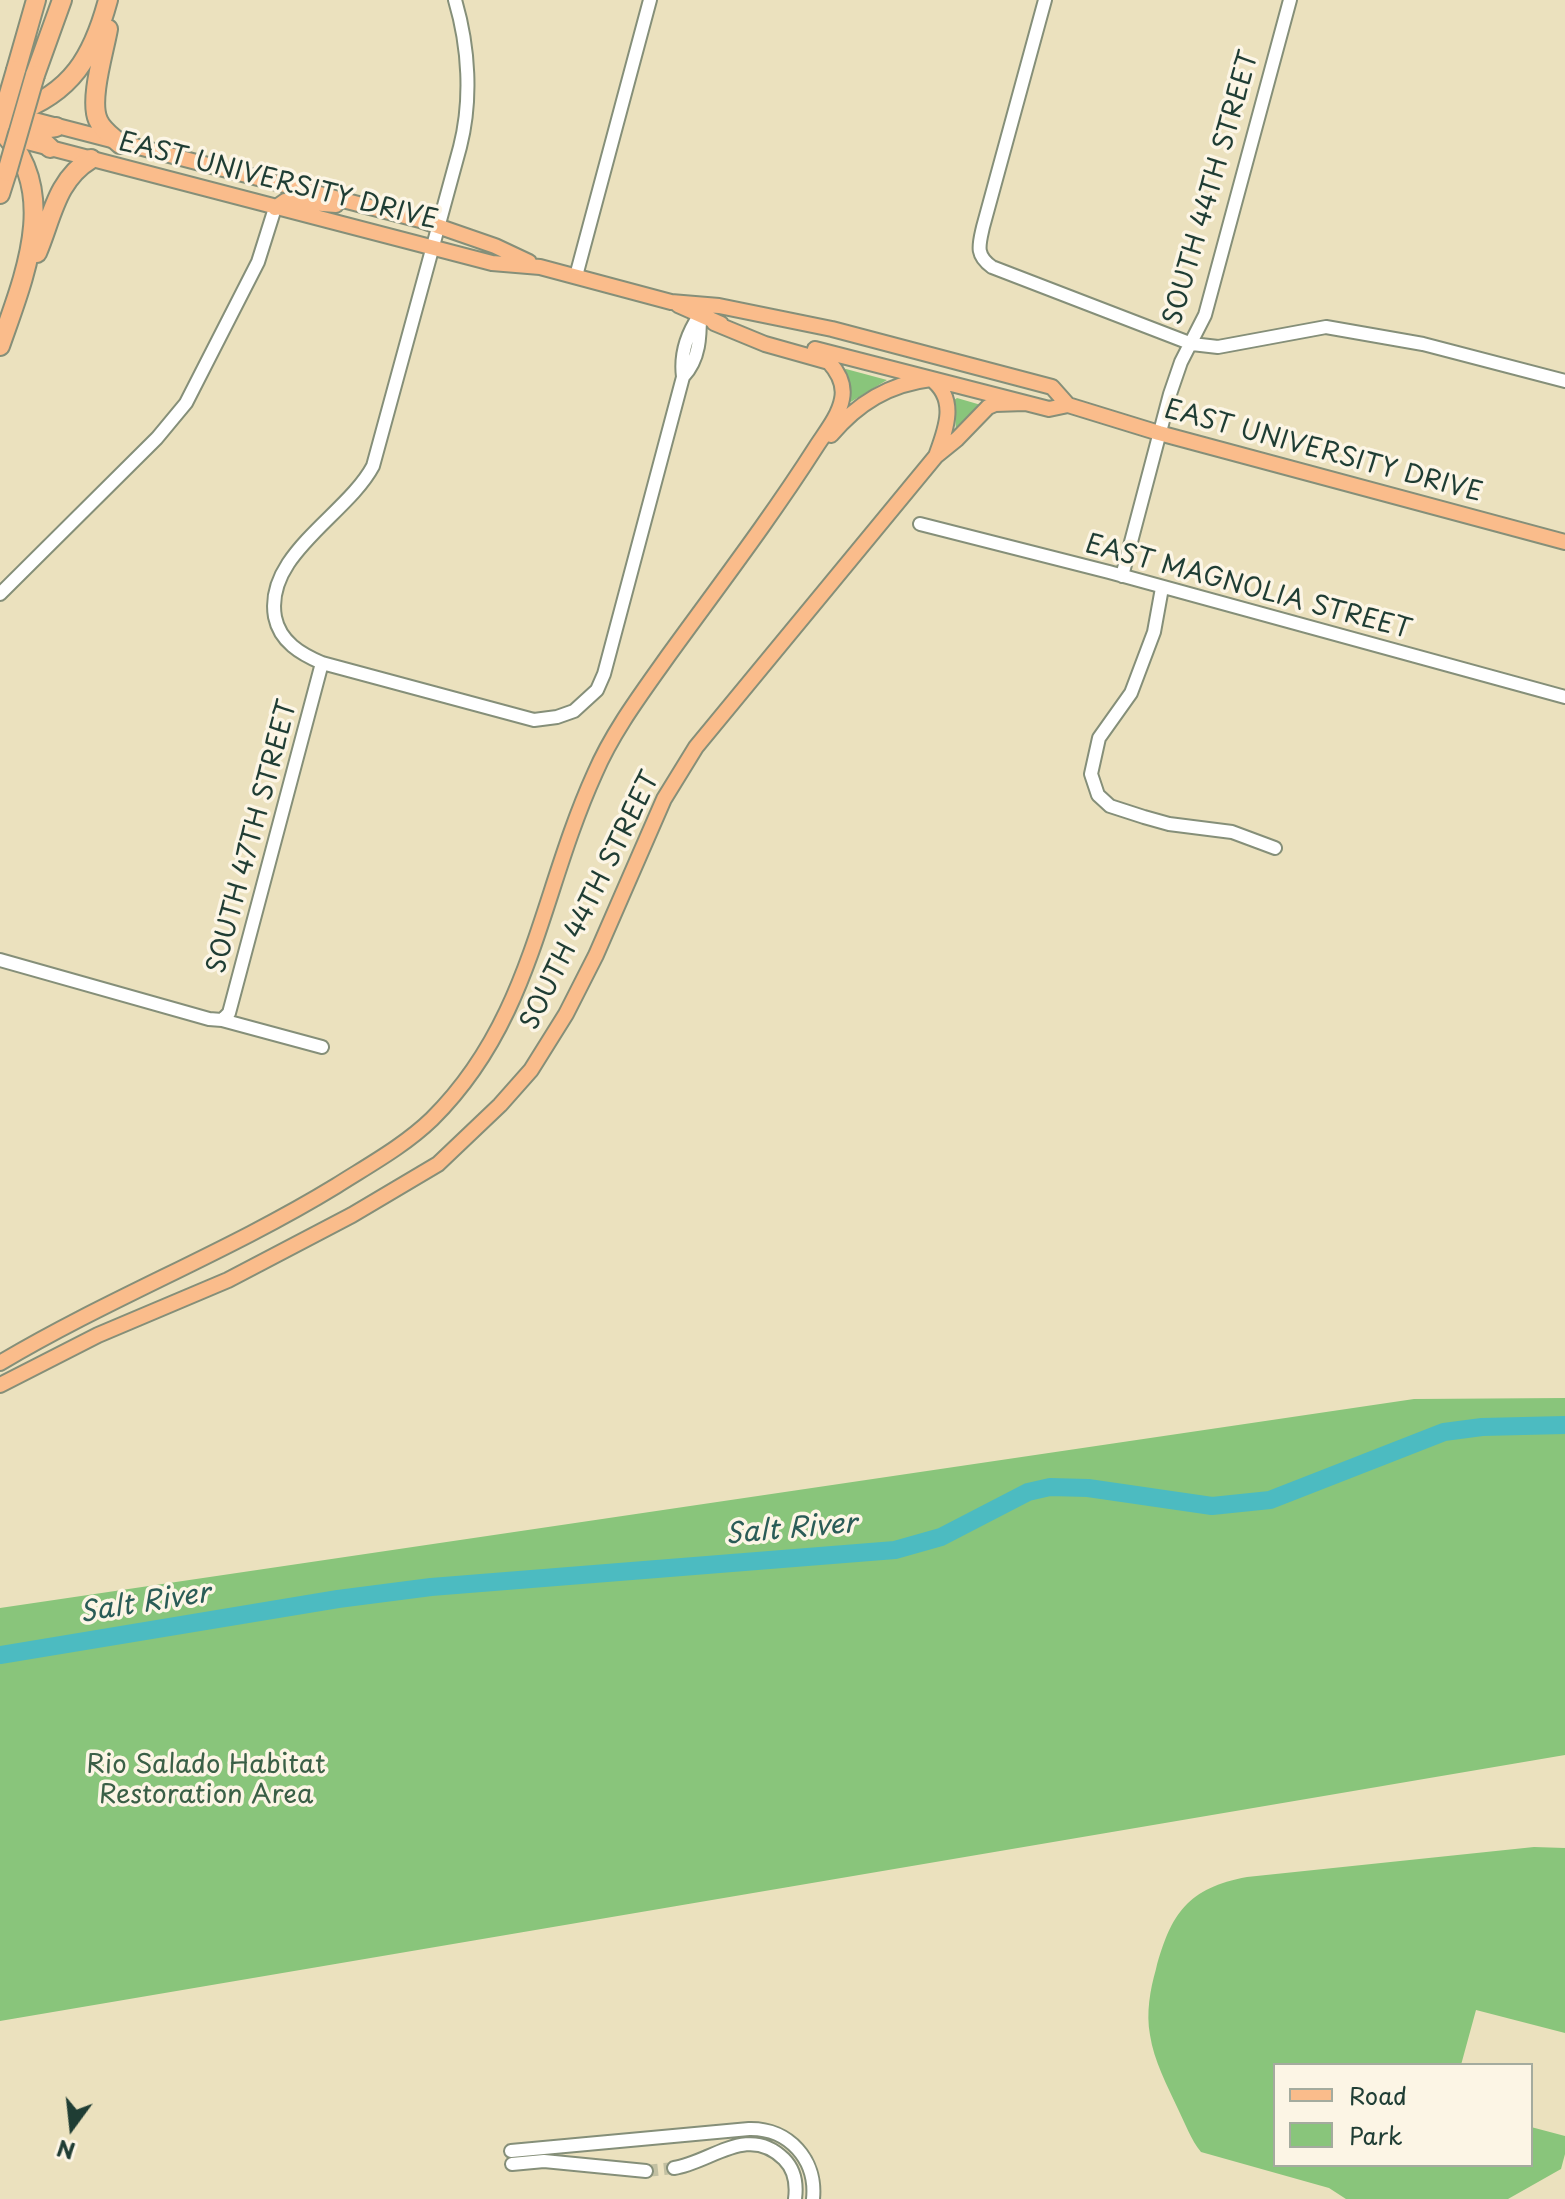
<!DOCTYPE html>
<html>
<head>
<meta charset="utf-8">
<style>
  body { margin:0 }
  #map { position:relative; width:1565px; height:2199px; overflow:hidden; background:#ebe1be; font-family:"Playpen Sans",sans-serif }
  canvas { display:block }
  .legend { position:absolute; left:1273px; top:2063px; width:260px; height:104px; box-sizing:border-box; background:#fcf5e5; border:2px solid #a4ab9e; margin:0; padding:10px 14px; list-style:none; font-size:24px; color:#1f3d34 }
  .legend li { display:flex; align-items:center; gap:16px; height:40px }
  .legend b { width:40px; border:2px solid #a4ab9e }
  .north { position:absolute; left:32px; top:2087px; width:80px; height:80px; -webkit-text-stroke:6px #fcf5e5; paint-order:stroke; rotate:195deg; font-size:22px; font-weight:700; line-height:32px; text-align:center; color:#1f3d34 }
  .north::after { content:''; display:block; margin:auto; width:28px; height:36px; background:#1f3d34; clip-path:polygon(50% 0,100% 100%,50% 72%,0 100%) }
</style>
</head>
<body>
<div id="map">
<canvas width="1565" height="2199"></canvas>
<ul class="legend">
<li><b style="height:10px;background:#fabc8b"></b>Road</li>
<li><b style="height:22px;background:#89c57b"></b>Park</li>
</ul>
<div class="north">N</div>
</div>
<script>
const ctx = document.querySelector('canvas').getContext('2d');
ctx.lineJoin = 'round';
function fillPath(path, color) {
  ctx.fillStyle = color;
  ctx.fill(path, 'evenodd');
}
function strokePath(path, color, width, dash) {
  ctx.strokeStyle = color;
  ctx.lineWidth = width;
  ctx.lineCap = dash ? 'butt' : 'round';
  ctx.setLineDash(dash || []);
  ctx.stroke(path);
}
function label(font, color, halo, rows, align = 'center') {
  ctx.font = font + ' "Playpen Sans",sans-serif';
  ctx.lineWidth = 7;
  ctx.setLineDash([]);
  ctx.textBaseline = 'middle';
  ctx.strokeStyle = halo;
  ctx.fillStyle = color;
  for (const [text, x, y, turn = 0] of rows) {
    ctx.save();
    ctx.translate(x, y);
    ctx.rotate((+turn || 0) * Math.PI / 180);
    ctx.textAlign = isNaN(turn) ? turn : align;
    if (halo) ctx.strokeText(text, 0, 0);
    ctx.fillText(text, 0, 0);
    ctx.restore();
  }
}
const green = new Path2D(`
  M846,369L887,380L849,403L850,390L843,370Z
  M957,398L981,405L956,431L954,400Z
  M1565,1398V1755L0,2021V1608L1414,1399Z
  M1534,1847L1565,1848V2033L1476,2010L1461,2065H1275V2165H1531V2127L1565,2136V2154L1561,2169L1508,2199H1346L1329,2188L1201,2152C1191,2140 1185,2123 1178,2109C1167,2085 1154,2061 1150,2035C1146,2013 1150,1990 1156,1969C1171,1913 1188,1888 1247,1877Z`);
const river = new Path2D(`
  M0,1655L338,1599L431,1587L895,1550L941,1537L1028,1492L1050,1487L1088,1488L1212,1506L1270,1500L1444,1432L1482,1427L1565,1425`);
const minorTunnel = new Path2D(`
  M646,2171L674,2168`);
const minor = new Path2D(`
  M455,0C469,47 472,100 460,147L373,466C347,515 264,555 275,617C280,642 301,654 322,663L534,720L557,717L574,711L597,690L604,674L683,377C680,354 687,334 699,316
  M1045,0L983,227C979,245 975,255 992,267L1192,344L1218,347L1326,327L1423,344L1565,381
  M576,276L650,0
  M683,377C700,359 700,336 700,313
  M920,524L1109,572L1565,697
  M1122,576L1170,394L1181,362L1205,315L1290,0
  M1162,588L1154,632L1131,693L1099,738L1091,774L1098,795L1110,806L1144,817L1169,824L1232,832L1275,848
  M0,594L157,438L186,403L258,262L275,208
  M0,960L209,1019L222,1020L322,1047
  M222,1020L229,1013L322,663
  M511,2151L749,2129C789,2128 817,2160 813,2199
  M512,2164L544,2161L646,2171
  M674,2168C710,2163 748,2123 784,2159C795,2170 797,2184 795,2199`);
const major = new Path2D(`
  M15,115L420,220L495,246L529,262
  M8,137L492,263L540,267L671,302L719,306L832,329L1052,387L1068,405
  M275,208L285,201L336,205
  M678,305L721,324
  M815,349L1049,409L1068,405L1159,433L1565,542
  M831,435C858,403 889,384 931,379C958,399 946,429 936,456
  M0,1363C109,1298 228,1252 336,1186C369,1165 404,1146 432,1119C532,1020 540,894 595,773C613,731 642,693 668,656C718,587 770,519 816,447C825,433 839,416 842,399C845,385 838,372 829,362L765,344L714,323
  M0,1385L98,1335L228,1280L352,1215L438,1164L500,1105L531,1070L566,1014L596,955L664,799L696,747L936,456L957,439L988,407L995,404L1025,403`);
const highway = new Path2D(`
  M108,29C104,52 89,100 98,120C102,130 113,137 120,144
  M16,70L36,0
  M35,75L62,0
  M13,113L50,148
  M14,113C72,93 93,56 108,0
  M0,130C62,189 24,277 0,346
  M23,132L56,127
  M0,194L7,172
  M37,253C52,218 56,180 91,159`);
const highwayBridge = new Path2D(`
  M0,125L16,70
  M7,172L35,75`);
const streetNames = [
  ["EAST UNIVERSITY DRIVE",278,182,14],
  ["SOUTH 44TH STREET",1212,188,-74],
  ["EAST UNIVERSITY DRIVE",1323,452,15],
  ["EAST MAGNOLIA STREET",1248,588,15],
  ["SOUTH 47TH STREET",253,837,-75],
  ["SOUTH 44TH STREET",591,901,-64]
];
const parkNames = [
  ["Rio Salado Habitat",206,1766],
  ["Restoration Area",206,1796]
];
const waterNames = [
  ["Salt River",791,1530,-5],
  ["Salt River",145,1604,-9]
];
fillPath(green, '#89c57b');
strokePath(river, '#4cbbc1', 18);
strokePath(minorTunnel, '#c2c0a2', 12, [12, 6]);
strokePath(minor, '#858f79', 16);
strokePath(major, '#858f79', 18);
strokePath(highway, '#858f79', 22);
strokePath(minor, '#fff', 12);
strokePath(major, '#fabc8b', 14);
strokePath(highway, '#fabc8b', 18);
strokePath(highwayBridge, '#858f79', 22, []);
strokePath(highwayBridge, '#fabc8b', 18);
label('26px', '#1f3d34', '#fcf5e5', streetNames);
label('26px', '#3a5f46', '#fcf5e5', parkNames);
label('italic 28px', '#2a5c57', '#fcf5e5', waterNames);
</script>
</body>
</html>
